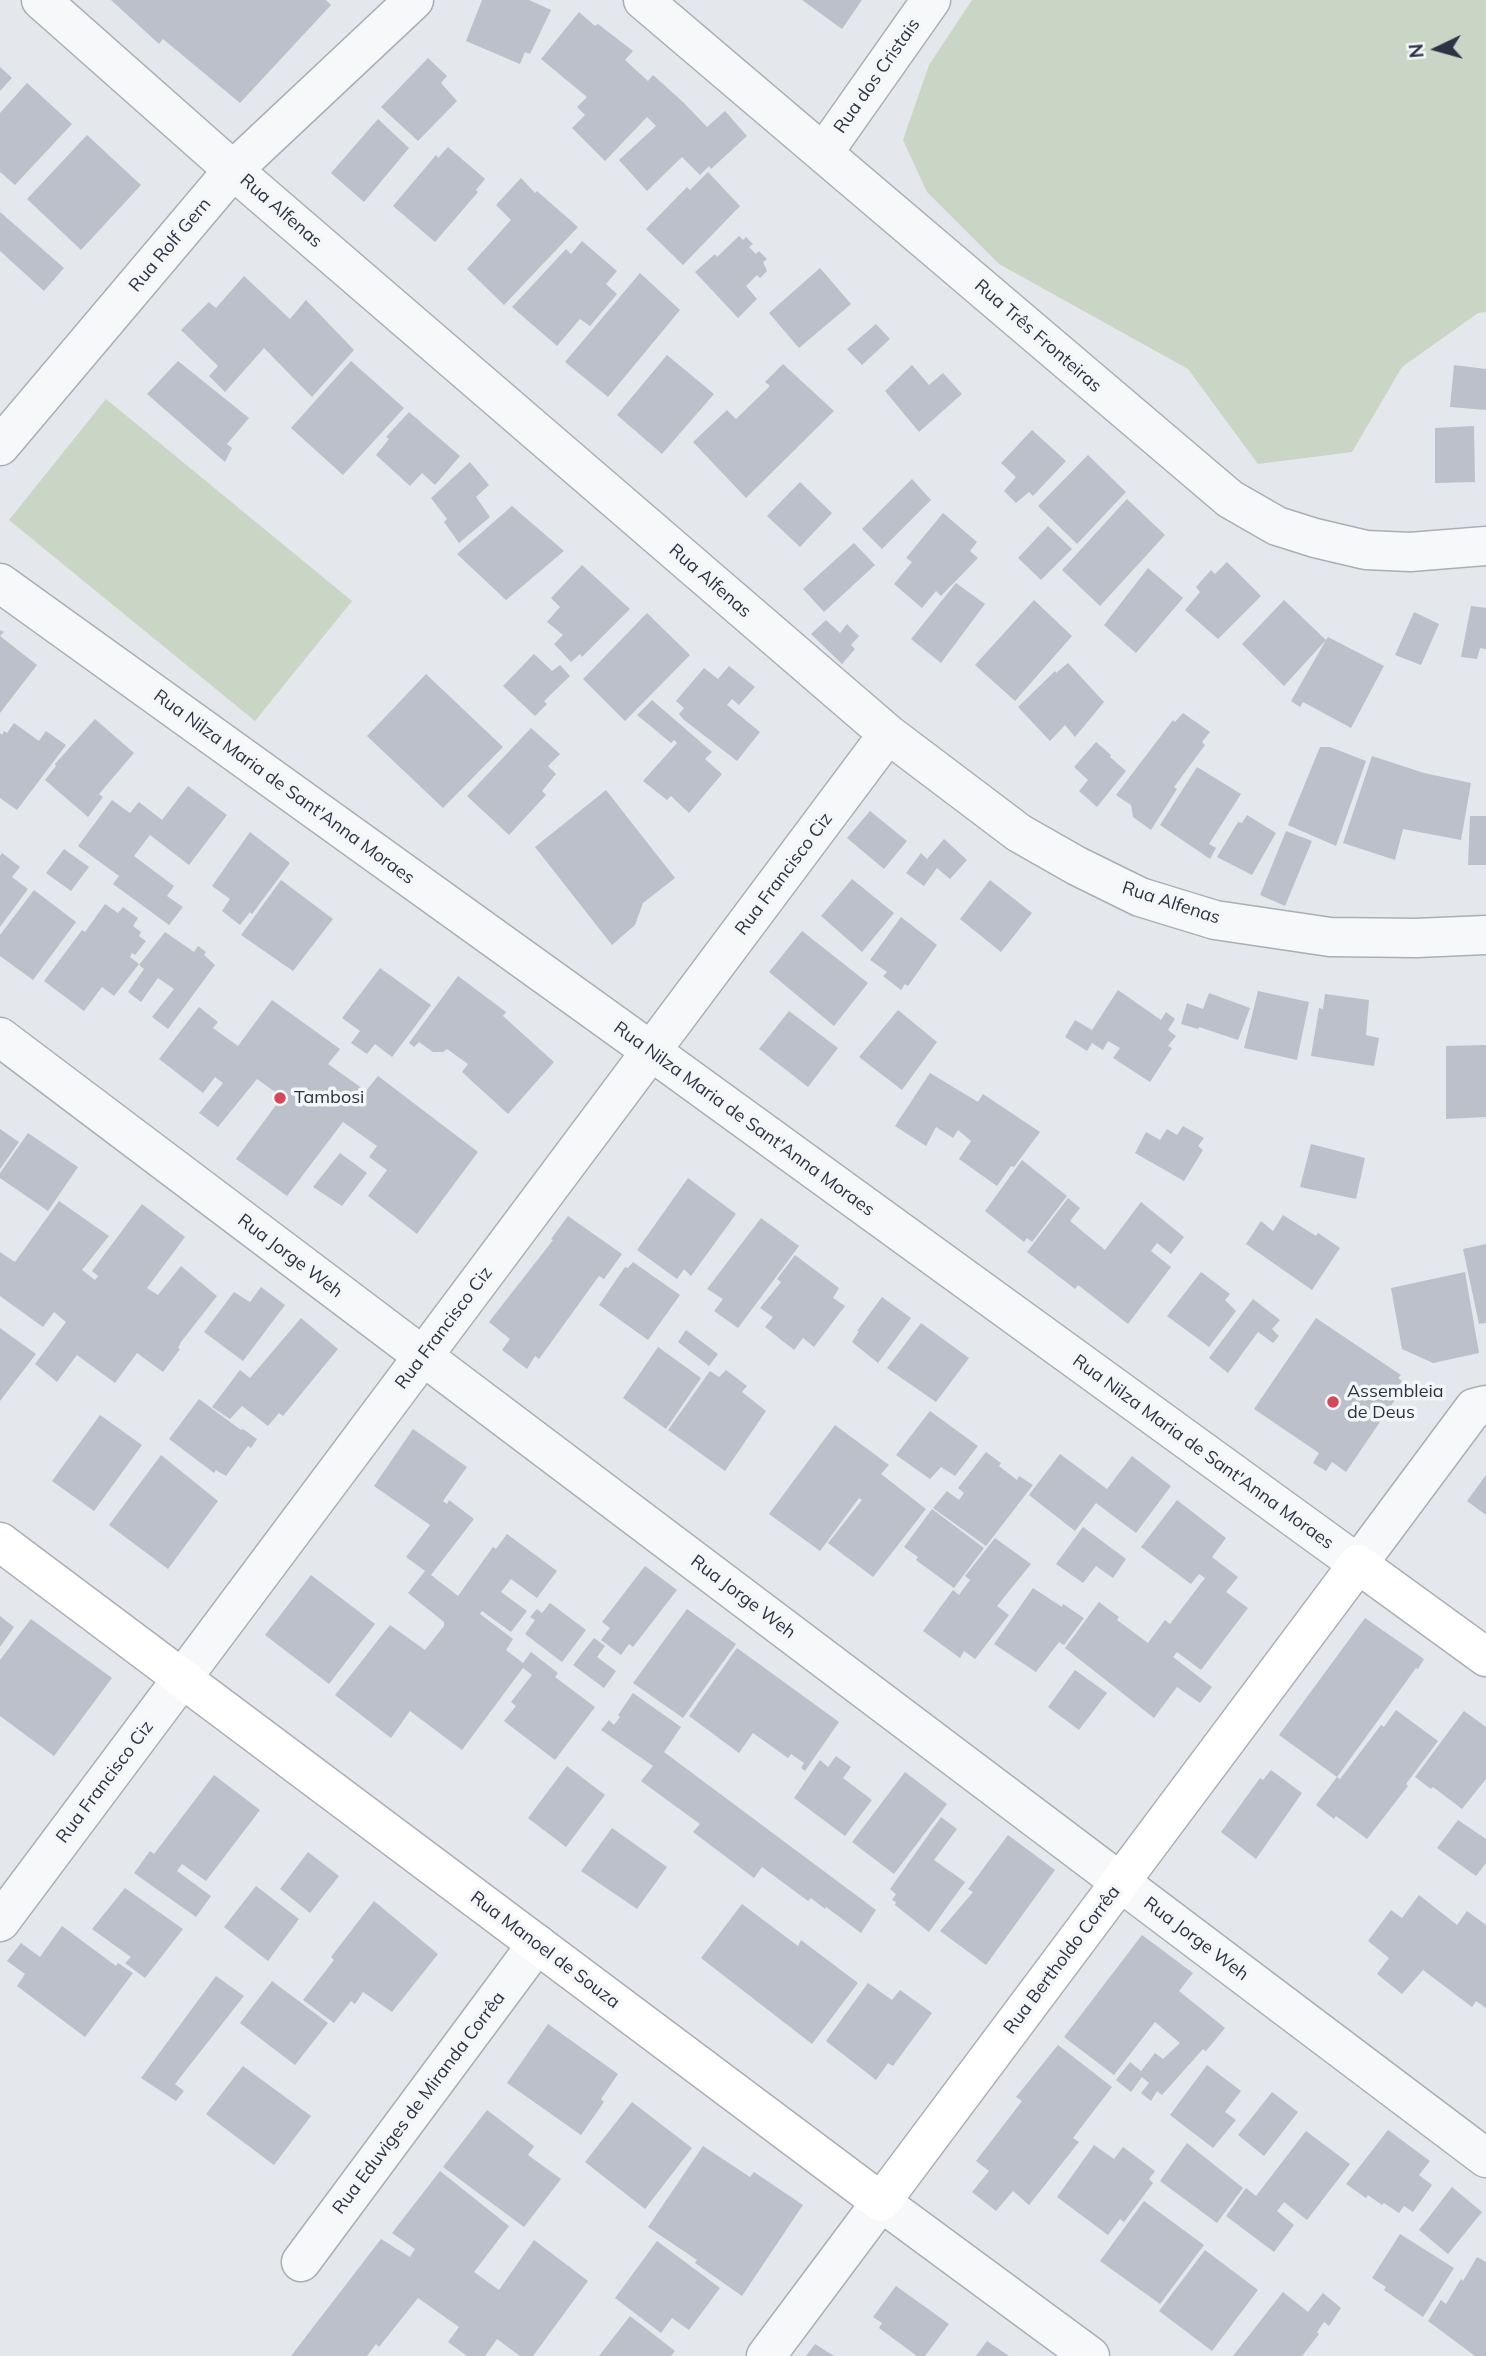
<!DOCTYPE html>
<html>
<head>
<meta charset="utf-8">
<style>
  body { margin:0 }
  #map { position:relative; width:1486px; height:2356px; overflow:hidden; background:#e4e7ec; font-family:Mulish,sans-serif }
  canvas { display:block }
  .north { position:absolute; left:1402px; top:14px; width:70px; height:70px; -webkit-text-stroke:5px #f4f6f9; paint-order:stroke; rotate:265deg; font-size:19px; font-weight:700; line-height:28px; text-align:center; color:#2b3445 }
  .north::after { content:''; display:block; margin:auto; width:24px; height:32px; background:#2b3445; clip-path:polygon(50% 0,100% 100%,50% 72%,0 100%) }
</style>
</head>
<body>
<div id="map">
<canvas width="1486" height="2356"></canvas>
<div class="north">N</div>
</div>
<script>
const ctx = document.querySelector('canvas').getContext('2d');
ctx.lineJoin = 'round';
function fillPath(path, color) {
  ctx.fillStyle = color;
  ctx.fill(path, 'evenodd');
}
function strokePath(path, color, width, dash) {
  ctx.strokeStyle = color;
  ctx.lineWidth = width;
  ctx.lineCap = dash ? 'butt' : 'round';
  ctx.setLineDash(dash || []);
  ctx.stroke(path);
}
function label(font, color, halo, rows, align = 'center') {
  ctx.font = font + ' Mulish,sans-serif';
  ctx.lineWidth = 7;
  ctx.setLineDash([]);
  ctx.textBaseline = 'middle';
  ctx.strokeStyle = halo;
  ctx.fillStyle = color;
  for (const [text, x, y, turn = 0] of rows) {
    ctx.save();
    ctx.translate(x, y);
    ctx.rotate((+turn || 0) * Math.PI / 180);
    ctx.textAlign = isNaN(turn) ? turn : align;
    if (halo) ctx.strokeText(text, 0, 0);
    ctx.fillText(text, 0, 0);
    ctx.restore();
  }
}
const green = new Path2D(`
  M972,0H1486V312L1478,313L1402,367L1352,452L1258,464L1188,369L999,264L927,192L903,140L929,65Z
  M106,399L352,601L255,721L9,520Z`);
const building = new Path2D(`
  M111,0H326L331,5L240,103L163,39L159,44Z
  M482,0H529L551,10L530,54L525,52L520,64L466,41Z
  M802,0H862L842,29Z
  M579,12L595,26L598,24L633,51L625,60L648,81L653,75L683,102L707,127L725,111L747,136L711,169L709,166L700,175L682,157L647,191L619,160L656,126L647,117L605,161L572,128L585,115L577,107L587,97L541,59Z
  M428,58L447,76L441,83L457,101L418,141L381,107Z
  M0,67L12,78L0,91Z
  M27,83L72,124L15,185L0,172V113Z
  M378,119L409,148L364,202L331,173Z
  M87,135L141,185L81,250L27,199Z
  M448,147L485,179L476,190L478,192L435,242L393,206L436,155L438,158Z
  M708,172L740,206L683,265L646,229L687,187L690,190Z
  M521,178L535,193L537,191L578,227L504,305L467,269L511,220L496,205Z
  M0,212L64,268L44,291L0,251Z
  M739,236L743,240L746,237L753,244L749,247L756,254L759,251L767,259L763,262L767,271L760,278L757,275L746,286L757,299L738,318L695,272L715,254L717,257Z
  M582,241L617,271L606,284L617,294L590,326L580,319L557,346L512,307L566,249L571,254Z
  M820,268L851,304L799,348L769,313Z
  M640,273L680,310L608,397L565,362Z
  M244,276L290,319L306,300L354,350L312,397L264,348L225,392L209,376L218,366L181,330L209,302L216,308Z
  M876,324L890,339L862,365L847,349Z
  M667,355L714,394L662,454L617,415Z
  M178,361L249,418L227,444L232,448L225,462L147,394Z
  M351,361L404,408L343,475L291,428Z
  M783,364L834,411L746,498L693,442L727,410L736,419L770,386L765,382Z
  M912,365L929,385L943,373L962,394L919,432L885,391Z
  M1454,365L1486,369V410L1450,407Z
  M409,412L460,456L435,485L422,473L410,486L376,455L389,439L386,437Z
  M1474,426L1475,482L1435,483V428Z
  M1032,430L1066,461L1033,496L1029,492L1016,503L1004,491L1016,477L1001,463Z
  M1088,455L1126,492L1077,544L1038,506Z
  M470,462L489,485L476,497L490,517L459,543L444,522L447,519L431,498Z
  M912,479L931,500L882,549L862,529Z
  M800,482L832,513L800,547L767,516Z
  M1127,499L1165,535L1100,606L1062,570Z
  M512,506L564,551L506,600L457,554Z
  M943,513L977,542L970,551L978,558L941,596L936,591L922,608L894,584L912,562L906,558Z
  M1048,526L1072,549L1041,580L1018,558Z
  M854,543L875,565L824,612L803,589Z
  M1227,562L1261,596L1218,639L1185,610L1200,592L1196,587L1211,570L1215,574Z
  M582,565L630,609L582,657L580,654L571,662L554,644L563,635L547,622L560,607L551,598Z
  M1148,568L1183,598L1136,653L1104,625Z
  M956,583L985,604L941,663L911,639Z
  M1034,600L1072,636L1015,701L975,665Z
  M1284,600L1326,640L1328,637L1384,666L1351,728L1303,702L1300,707L1291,701L1326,640L1284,686L1242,644Z
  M1471,606L1486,608V649L1480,648L1477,659L1461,657Z
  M1414,612L1439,624L1421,665L1395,655Z
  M647,613L690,655L625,721L583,679Z
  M826,620L840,633L847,624L859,636L851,645L855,649L842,664L811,634Z
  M0,630L4,632L0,636L37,665L0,713Z
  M534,654L552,671L560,665L570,676L544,701L547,704L535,716L503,686Z
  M1068,663L1104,702L1075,737L1065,725L1050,741L1018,707L1055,671L1056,673Z
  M729,666L755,687L739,705L732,699L727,705L760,732L737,761L683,719L679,714L684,708L676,701L704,668L718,679Z
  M426,674L503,747L443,808L367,736Z
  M652,700L712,752L705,759L722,774L689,813L671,796L667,800L643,781L677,743L674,740L671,743L637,715Z
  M1183,713L1210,732L1202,742L1205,745L1174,787L1177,789L1151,830L1133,817L1131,805L1116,795L1173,720L1175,722Z
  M95,719L134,753L99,794L103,797L88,817L45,780L56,766L55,764Z
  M14,723L39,741L46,731L66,745L17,810L0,798V733L2,735L4,731L7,733Z
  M531,728L560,754L548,766L556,774L542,791L546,795L509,835L467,796Z
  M1096,742L1111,755L1110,757L1126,771L1097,807L1079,791L1088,780L1074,767Z
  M1320,747H1330L1366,761L1336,846L1288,825Z
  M1372,756L1424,773L1471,783L1461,840L1403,829L1395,860L1343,843Z
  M1197,767L1241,794L1209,844L1216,848L1210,859L1160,825Z
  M188,786L227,815L189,865L150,835L134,856L174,886L167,896L183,907L169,925L113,884L119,876L78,846L112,800L130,813L139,802L162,820Z
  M606,790L675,878L643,903L635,925L612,945L535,847Z
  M870,811L907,841L884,869L847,838Z
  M1247,815L1276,833L1252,875L1217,857L1238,822L1242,823Z
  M1470,816H1486V865H1468Z
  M1286,831L1312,841L1285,906L1260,895Z
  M250,832L290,863L252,914L250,912L240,925L222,911L230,899L212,886Z
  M944,839L967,860L950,879L937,868L924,886L906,873L921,853L927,859Z
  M64,849L89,867L71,891L46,873Z
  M2,853L20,867L12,877L28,889L0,927V856Z
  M852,879L894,913L862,952L821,916Z
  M281,880L333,919L293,971L241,935Z
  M990,880L1032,913L1001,952L960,919Z
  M34,890L76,922L33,980L0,956V935Z
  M105,904L118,913L123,907L138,918L133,926L141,932L139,936L146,941L135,955L132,953L130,957L139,964L114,996L102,987L84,1011L44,981L82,930L85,932Z
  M901,917L937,945L908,986L905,984L901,990L883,976L887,972L870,960Z
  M802,931L868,983L834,1026L769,972Z
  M165,932L194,952L198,946L206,952L204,955L215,965L168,1029L152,1017L174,989L158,978L141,1002L128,992L144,969L139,965Z
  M380,968L431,1005L392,1057L375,1044L367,1054L351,1043L360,1031L342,1018Z
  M458,976L506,1012L503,1016L554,1062L508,1114L462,1072L468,1064L447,1049L443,1052H433L419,1042L414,1047L409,1043Z
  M1118,990L1161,1020L1166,1012L1175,1019L1168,1030L1176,1036L1168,1046L1172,1048L1150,1082L1113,1058L1120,1048L1108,1041L1103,1050L1092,1043L1087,1051L1065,1037L1075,1020L1092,1030Z
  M1258,991L1309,1002L1297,1060L1244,1048Z
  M1209,993L1250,1008L1238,1040L1199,1027L1198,1029L1181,1024L1187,1003L1203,1009Z
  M1325,994L1369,1000L1366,1035L1379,1038L1374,1066L1311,1056L1319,1008L1323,1009Z
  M272,1000L340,1049L328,1064L366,1091L378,1076L478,1152L417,1234L368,1196L387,1170L369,1157L377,1146L343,1122L287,1196L236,1159L282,1097L257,1079L218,1127L199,1113L223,1083L215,1077L203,1093L159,1059L199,1007L218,1022L213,1028L238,1046Z
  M898,1010L937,1042L902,1090L859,1057Z
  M789,1011L838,1048L808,1087L759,1049Z
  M1486,1045V1117L1446,1119V1046Z
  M930,1073L978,1102L983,1094L1040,1132L1014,1167L1011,1166L997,1186L959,1159L971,1141L958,1130L953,1138L936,1127L926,1146L895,1126Z
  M1183,1126L1204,1138L1198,1146L1203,1150L1184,1181L1135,1153L1146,1132L1160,1140L1167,1129L1177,1135Z
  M0,1129L19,1142L0,1169Z
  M28,1133L78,1167L48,1211L0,1178V1173Z
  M1311,1144L1365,1158L1356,1199L1300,1187Z
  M340,1153L367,1173L342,1206L313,1187Z
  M1022,1160L1067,1196L1032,1242L1027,1238L1024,1242L985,1211Z
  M688,1178L736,1214L691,1276L684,1269L677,1279L637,1250Z
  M1068,1198L1080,1208L1070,1221L1105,1250L1141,1202L1184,1237L1171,1254L1157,1243L1151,1251L1171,1267L1128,1324L1078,1285L1075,1289L1027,1252Z
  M59,1201L109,1236L82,1270L95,1280L98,1276L92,1271L142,1204L185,1237L147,1288L158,1295L181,1266L217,1296L181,1342L178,1348L180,1349L163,1372L137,1353L115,1383L77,1355L57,1382L35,1364L66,1322L54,1312L43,1327L0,1296V1252L15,1262Z
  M1283,1215L1316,1236L1318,1233L1340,1248L1312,1290L1246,1244L1261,1221L1273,1231Z
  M568,1216L622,1254L604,1279L599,1276L539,1359L535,1356L527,1369L502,1350L510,1339L489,1322L553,1240L551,1239Z
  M761,1218L799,1246L738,1328L714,1311L723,1299L707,1289Z
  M1486,1244V1323L1479,1324L1463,1249Z
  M795,1255L839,1288L833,1298L845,1306L814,1347L803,1338L794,1350L765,1327L773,1317L760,1308L781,1282L777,1279Z
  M633,1262L680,1295L648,1340L599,1305L625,1267L628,1268Z
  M1201,1272L1230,1294L1225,1300L1236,1311L1209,1347L1167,1316Z
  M1465,1272L1479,1353L1433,1363L1402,1349L1391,1288Z
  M261,1287L285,1305L243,1361L204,1332L234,1292L250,1302Z
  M882,1297L911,1318L878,1363L852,1342L859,1331H857Z
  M1253,1299L1280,1320L1272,1329L1279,1336L1273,1343L1258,1332L1228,1373L1209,1358Z
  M301,1318L338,1349L283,1416L279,1413L268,1426L242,1406L230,1419L212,1407L240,1370L250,1378Z
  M1316,1318L1401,1375L1398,1378L1402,1381L1399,1385L1403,1388L1346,1472L1332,1462L1326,1471L1313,1463L1319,1453L1254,1409Z
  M921,1323L969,1358L936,1402L887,1368Z
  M0,1328L36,1354L0,1401Z
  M686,1330L718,1354L709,1366L678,1342Z
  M658,1347L701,1378L666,1429L623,1398Z
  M726,1370L747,1386L742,1392L766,1411L725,1471L668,1430L710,1371L719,1377Z
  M199,1399L241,1430L243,1429L257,1439L251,1448L248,1446L226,1476L216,1470L214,1473L169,1439Z
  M930,1411L978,1446L955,1476L941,1467L930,1479L896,1455Z
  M100,1415L142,1445L94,1511L52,1481Z
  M835,1425L889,1465L881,1474L926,1509L873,1577L828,1543L862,1500L859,1498L820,1551L769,1514Z
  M413,1429L467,1467L443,1501L447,1504L449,1500L474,1519L431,1575L458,1596L493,1547L496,1549L507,1534L557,1571L537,1598L511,1579L501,1592L527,1611L511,1632L482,1611L480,1614L513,1639L506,1650L523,1663L531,1652L558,1673L555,1677L595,1707L555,1760L504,1721L516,1706L511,1702L532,1675L523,1668L462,1750L410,1711L391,1738L335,1695L390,1625L425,1650L444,1626V1622L408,1593L425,1571L406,1557L430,1525L374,1486Z
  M986,1452L1001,1463L999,1466L1017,1480L1019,1476L1033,1485L986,1546L933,1508L947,1491L959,1500L964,1493L958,1488Z
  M1060,1454L1107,1489L1132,1456L1171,1486L1136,1533L1096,1503L1075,1531L1029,1495Z
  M161,1455L218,1501L168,1569L109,1525Z
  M1486,1475V1515L1467,1501Z
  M1177,1500L1226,1538L1212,1557L1238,1577L1226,1592L1248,1608L1201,1670L1177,1652L1173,1657L1212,1687L1200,1703L1177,1687L1154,1718L1065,1648L1099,1602L1119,1617L1117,1620L1148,1643L1165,1620L1170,1624L1205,1578L1199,1574L1191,1584L1141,1547Z
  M932,1509L984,1548L954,1588L916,1560L918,1557L904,1547Z
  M1083,1527L1126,1559L1113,1578L1096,1566L1083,1583L1056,1564Z
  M995,1538L1031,1564L997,1606L1009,1615L975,1659L964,1651L960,1658L923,1631L953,1590L959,1595L970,1580L965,1576Z
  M645,1566L677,1590L633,1647L629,1644L621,1655L601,1640L610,1628L602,1622Z
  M311,1575L375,1624L329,1684L265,1635Z
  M1033,1588L1062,1607L1063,1604L1084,1618L1064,1645L1059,1642L1036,1672L994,1644Z
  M550,1603L586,1630L562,1662L525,1634L535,1620L530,1617L537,1609L542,1613Z
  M687,1609L736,1644L683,1718L633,1683Z
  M0,1616L14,1627L0,1647Z
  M1365,1618L1424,1659L1418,1669L1416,1668L1337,1777L1340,1779L1381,1725L1384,1727L1396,1710L1438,1741L1406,1784L1408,1786L1367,1839L1336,1816L1334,1819L1316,1805L1337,1777L1279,1735Z
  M31,1619L112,1678L54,1756L0,1716V1660Z
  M594,1638L605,1646L597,1657L616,1671L604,1688L573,1665Z
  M737,1648L839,1722L805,1771L801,1768L804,1763L791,1754L788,1758L753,1733L739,1753L689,1716Z
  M1075,1670L1107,1693L1079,1730L1048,1707Z
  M633,1693L681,1727L664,1752L876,1910L861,1933L826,1907L825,1909L811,1898L808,1901L762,1867L754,1878L693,1832L700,1824L641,1781L653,1766L601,1730L609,1720L614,1725L620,1717L618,1715Z
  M1464,1711L1486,1727V1779L1462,1809L1433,1787L1431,1789L1415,1777Z
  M836,1756L851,1767L843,1778L872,1800L845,1836L794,1798L820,1760L828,1767Z
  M567,1766L605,1795L566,1847L528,1818Z
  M1271,1770L1302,1793L1256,1859L1221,1832L1260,1778L1263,1780Z
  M905,1772L947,1804L894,1874L852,1842Z
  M214,1775L260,1810L206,1881L182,1864L177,1871L211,1896L196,1917L134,1873L150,1851L154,1854Z
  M941,1817L957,1829L934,1860L965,1882L929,1932L895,1905L896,1902L892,1900L896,1894L890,1889Z
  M1458,1820L1486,1839V1863L1476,1876L1437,1848Z
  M612,1828L667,1867L637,1909L581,1871Z
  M1008,1835L1055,1870L986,1965L940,1931L973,1892L968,1889Z
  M308,1852L339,1876L310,1913L280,1889Z
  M256,1886L299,1919L268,1961L224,1927Z
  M125,1888L183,1929L145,1978L125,1963L131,1957L92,1929Z
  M1419,1895L1457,1925L1467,1911L1486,1925V2008L1476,2001L1472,2007L1423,1970L1402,1994L1377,1974L1389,1958L1368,1941L1391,1910L1402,1918Z
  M374,1901L438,1954L392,2012L363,1992L355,2004L351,2001L334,2023L303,2000L334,1960L331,1957Z
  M742,1904L798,1946L801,1940L858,1983L812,2044L701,1958Z
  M62,1926L116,1966L118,1963L133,1973L85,2037L17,1986L25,1974L7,1961L21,1943L40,1957Z
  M1142,1935L1193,1973L1179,1991L1225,2028L1206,2051L1203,2049L1162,2095L1157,2091L1151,2101L1141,2093L1149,2083L1142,2077L1131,2092L1116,2080L1130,2062L1141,2071L1155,2053L1163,2059L1180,2043L1155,2022L1114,2075L1064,2037Z
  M216,1976L244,1996L175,2084L184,2091L176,2101L141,2078Z
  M272,1981L328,2023L295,2065L240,2023Z
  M868,1983L892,2000L900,1990L932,2013L893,2066L888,2063L876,2080L826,2041Z
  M548,2024L618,2074L601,2099L604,2102L581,2135L507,2083Z
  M1058,2045L1112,2087L1073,2138L1079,2142L1029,2205L1013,2191L996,2211L972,2192L989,2171L976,2161L1022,2101L1016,2097Z
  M1207,2065L1241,2091L1225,2112L1236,2120L1213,2148L1170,2115Z
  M243,2066L311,2116L274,2165L206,2114Z
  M1272,2092L1298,2112L1264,2156L1238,2135Z
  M632,2102L692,2148L645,2209L585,2162Z
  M487,2110L534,2146L528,2155L561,2179L524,2227L443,2167Z
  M1388,2130L1430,2161L1419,2175L1432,2185L1413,2212L1404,2206L1399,2213L1384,2203L1382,2205L1368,2195L1366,2198L1346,2184Z
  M1306,2131L1350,2164L1307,2220L1284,2202L1277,2211L1294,2225L1274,2252L1226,2216L1246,2188L1256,2196Z
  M1187,2143L1243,2188L1217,2223L1160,2181Z
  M1094,2145L1114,2159L1123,2147L1155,2171L1149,2179L1153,2183L1127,2218L1124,2222L1120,2219L1108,2235L1057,2197Z
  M703,2146L750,2177L754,2172L803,2205L742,2296L695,2263L697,2260L648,2227Z
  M440,2171L509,2226L474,2272L499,2290L534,2240L588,2281L533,2356H520L497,2339L485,2356H467L448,2342L459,2327L418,2298L379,2347L376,2344L367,2356H291L381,2239L410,2257L415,2249L392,2233Z
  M1452,2187L1482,2212L1448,2254L1419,2230Z
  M1144,2201L1204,2245L1160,2304L1100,2261Z
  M1400,2234L1454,2268L1423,2317L1384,2290L1386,2287L1372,2278Z
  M657,2241L720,2288L689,2330L672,2318L661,2333L615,2298Z
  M1205,2250L1258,2290L1212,2351L1159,2311Z
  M1477,2257L1486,2262V2356H1475L1428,2321L1441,2300L1446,2304L1461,2279L1463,2281Z
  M896,2286L949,2324L925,2356H917L879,2328L882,2323L873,2317Z
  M1283,2292L1308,2312L1323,2293L1341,2308L1329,2326L1324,2322L1317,2332L1319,2334L1302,2356H1233Z
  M630,2316L675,2351L671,2356H599Z
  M987,2341L1009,2356H976Z
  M815,2344L834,2356H806Z`);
const street = new Path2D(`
  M41,0L233,170L888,734L1019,833L1077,866L1140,897L1215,920L1330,937L1416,938L1486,935
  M643,0L1230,499L1277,526L1315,538L1366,550L1410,552L1486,546
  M824,152L931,0
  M0,446L233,170L414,0
  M0,583L651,1051L1358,1564L1474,1408L1486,1405
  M0,1037L1486,2158
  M0,1922L888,734
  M301,2262L537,1944
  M766,2356L881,2202L1090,2356`);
const secondary = new Path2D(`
  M0,1542L881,2202L1358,1564L1486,1657`);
const markers = [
  [280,1098,7,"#d1495b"],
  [1333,1402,7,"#d1495b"]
];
const streetNames = [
  ["Rua dos Cristais",877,76,-55],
  ["Rua Alfenas",281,211,41],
  ["Rua Rolf Gern",170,245,-50],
  ["Rua Três Fronteiras",1038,336,41],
  ["Rua Alfenas",710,581,41],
  ["Rua Nilza Maria de Sant'Anna Moraes",284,787,36],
  ["Rua Francisco Ciz",784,874,-53],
  ["Rua Alfenas",1171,903,18],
  ["Rua Nilza Maria de Sant'Anna Moraes",744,1119,36],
  ["Rua Jorge Weh",290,1256,37],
  ["Rua Francisco Ciz",444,1328,-53],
  ["Rua Nilza Maria de Sant'Anna Moraes",1203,1452,36],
  ["Rua Jorge Weh",743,1597,37],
  ["Rua Francisco Ciz",105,1782,-53],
  ["Rua Jorge Weh",1196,1939,37],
  ["Rua Manoel de Souza",545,1950,37],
  ["Rua Bertholdo Corrêa",1062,1960,-53],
  ["Rua Eduviges de Miranda Corrêa",419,2103,-53]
];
const poiNames = [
  ["Tambosi",294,1098],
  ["Assembleia",1347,1392],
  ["de Deus",1347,1413]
];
fillPath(green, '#c9d6c5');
fillPath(building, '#bbc0ca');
strokePath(street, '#a9aeb7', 41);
strokePath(secondary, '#a9aeb7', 41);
strokePath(street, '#f7f8fa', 38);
strokePath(secondary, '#fff', 38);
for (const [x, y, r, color] of markers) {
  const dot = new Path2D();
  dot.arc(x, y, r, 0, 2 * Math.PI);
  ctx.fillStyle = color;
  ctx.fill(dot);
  strokePath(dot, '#f4f6f9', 2.5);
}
label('18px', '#2b3445', '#f4f6f9', streetNames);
label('18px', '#2b3445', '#f4f6f9', poiNames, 'left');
</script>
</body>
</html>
